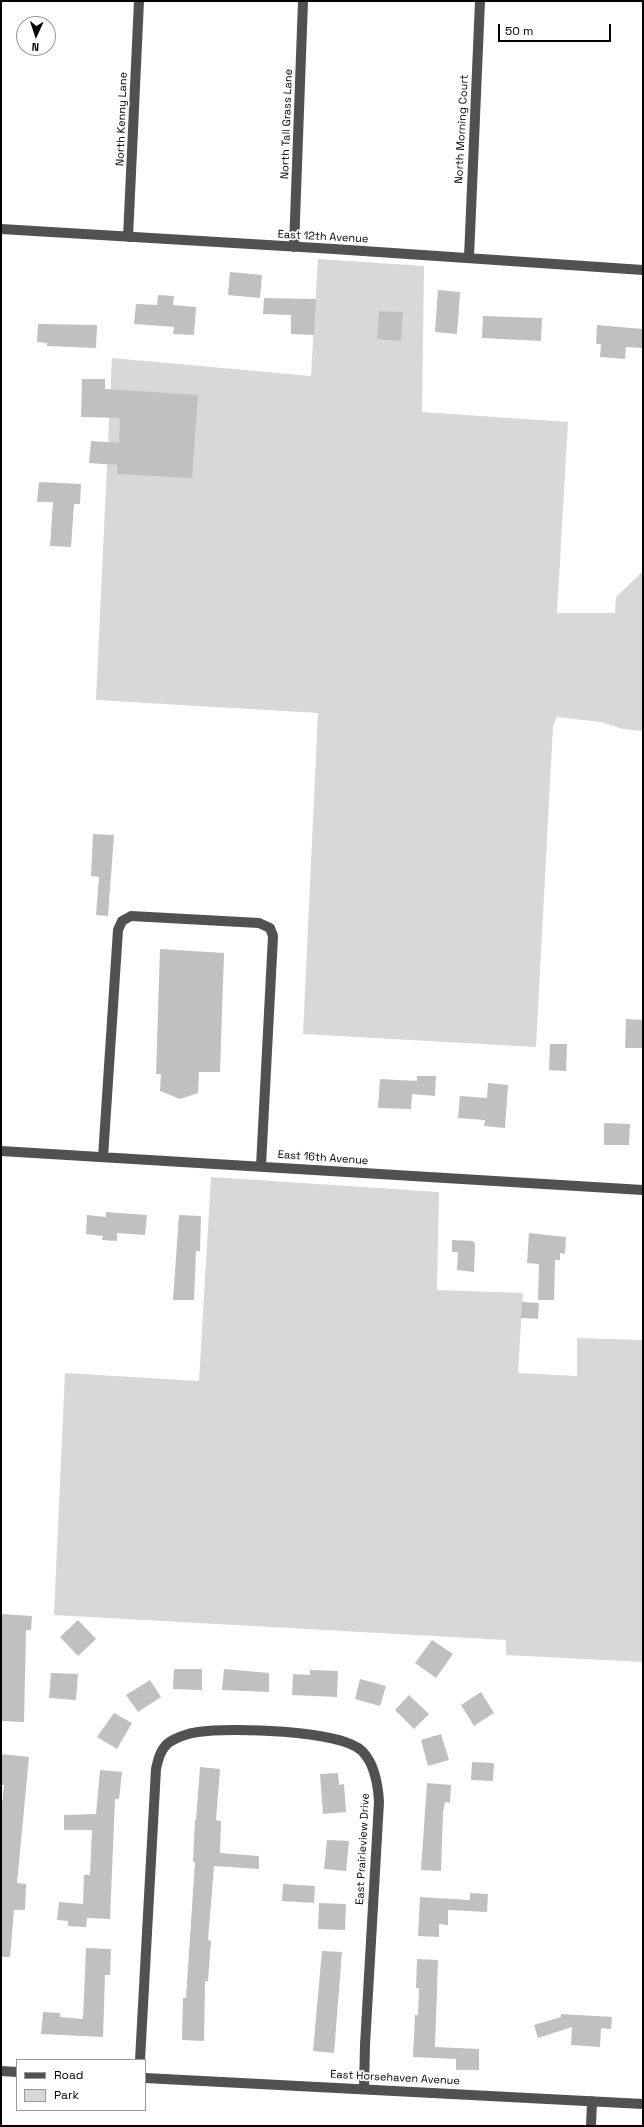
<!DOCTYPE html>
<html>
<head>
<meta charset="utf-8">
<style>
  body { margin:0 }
  #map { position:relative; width:644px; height:2127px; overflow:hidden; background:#fff; font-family:"Space Grotesk",sans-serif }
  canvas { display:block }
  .frame { position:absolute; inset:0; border:2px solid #000; pointer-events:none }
  .legend { position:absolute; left:16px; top:2059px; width:130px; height:52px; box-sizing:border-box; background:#fff; border:1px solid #999; margin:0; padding:5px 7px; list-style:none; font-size:12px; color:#000 }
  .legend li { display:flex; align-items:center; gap:8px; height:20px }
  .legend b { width:20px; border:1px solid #999 }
  .north { position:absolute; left:16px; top:16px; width:40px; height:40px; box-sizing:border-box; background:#fff; border:1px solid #999; border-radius:50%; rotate:183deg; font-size:11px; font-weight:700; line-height:16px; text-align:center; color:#000 }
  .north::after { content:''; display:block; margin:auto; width:14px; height:18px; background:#000; clip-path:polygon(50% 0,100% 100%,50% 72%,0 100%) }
  .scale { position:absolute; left:498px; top:24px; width:113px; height:18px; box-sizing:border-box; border:2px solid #000; border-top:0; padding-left:5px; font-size:12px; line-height:14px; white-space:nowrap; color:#000; -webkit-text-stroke:3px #fff; paint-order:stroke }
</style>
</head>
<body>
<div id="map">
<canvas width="644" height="2127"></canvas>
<div class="frame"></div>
<ul class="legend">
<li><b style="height:5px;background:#515151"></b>Road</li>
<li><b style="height:11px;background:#d8d8d8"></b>Park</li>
</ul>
<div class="north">N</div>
<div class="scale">50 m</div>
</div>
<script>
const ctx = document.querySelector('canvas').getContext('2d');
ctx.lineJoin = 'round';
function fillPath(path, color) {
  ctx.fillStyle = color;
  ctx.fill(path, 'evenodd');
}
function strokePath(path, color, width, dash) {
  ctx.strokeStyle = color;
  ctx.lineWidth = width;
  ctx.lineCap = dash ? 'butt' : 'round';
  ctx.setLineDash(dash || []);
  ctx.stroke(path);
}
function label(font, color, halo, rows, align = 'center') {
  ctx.font = font + ' "Space Grotesk",sans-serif';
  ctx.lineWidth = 3.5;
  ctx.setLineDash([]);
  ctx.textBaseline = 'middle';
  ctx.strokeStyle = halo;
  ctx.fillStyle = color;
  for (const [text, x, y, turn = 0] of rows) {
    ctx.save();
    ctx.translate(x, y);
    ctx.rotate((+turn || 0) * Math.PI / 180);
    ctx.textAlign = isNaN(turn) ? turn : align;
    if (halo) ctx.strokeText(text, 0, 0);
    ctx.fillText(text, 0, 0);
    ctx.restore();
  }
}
const green = new Path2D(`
  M318,259L424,266L422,412L568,422L557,613H615L616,597L643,571V731L623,729L601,722L557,717L553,726L536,1047L303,1034L318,713L96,700L112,358L311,376Z
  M211,1177L439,1192L437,1290L523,1293L518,1373L577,1376V1338L643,1340V1662L506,1655V1640L54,1615L65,1373L199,1381Z`);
const building = new Path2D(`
  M230,272L262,275L260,298L228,295Z
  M438,290L460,292L457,334L435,332Z
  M158,295L174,296L173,305L196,307L194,335L173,334L174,327L134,324L136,304L157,305Z
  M264,298L316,299L314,335L291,334V315L263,314Z
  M379,311L403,312L401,341L377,339Z
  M483,316L542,318L541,341L482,338Z
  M38,324L97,325L96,348L47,346V343L37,342Z
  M597,325L643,329L642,348L626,347L625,359L600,357L601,344H596Z
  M82,379H105V389L198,395L192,478L117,474V465L89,463L91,441L119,443L120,418L81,417Z
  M39,482L81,484L80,504H74L71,547L50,546L53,502H37Z
  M93,834L114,835L108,916L96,915L99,877L91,876Z
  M160,949L224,953L220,1072H199L198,1093L180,1099L160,1091L161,1074H156Z
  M626,1019L643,1020V1048H625Z
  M550,1044H567L566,1071L549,1070Z
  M417,1076H436L435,1096L412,1094L411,1109L378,1108L380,1079L417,1081Z
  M488,1083L508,1085L505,1128L484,1126L485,1120L458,1118L460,1096L487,1098Z
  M604,1123L630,1124L629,1145H604Z
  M106,1212L147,1215L145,1235L117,1233V1241L102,1240L103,1236L86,1234L87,1215L106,1217Z
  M179,1215L201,1216L200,1251H196L194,1300H173Z
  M529,1233L566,1237L565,1254L560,1253V1260H555L554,1300H538L539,1264L527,1263Z
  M452,1240L473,1241L475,1244L474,1272L457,1270L458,1252H452Z
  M522,1302L539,1303L538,1319L521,1318Z
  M1,1614L32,1616L31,1630H26L24,1722L1,1721Z
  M78,1620L96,1639L78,1656L60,1637Z
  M432,1640L453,1654L436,1678L415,1663Z
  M174,1669H202V1690L173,1689Z
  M224,1669L269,1673V1692L222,1690Z
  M310,1670L338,1671L337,1697L292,1695L293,1674L310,1675Z
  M51,1673L78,1674L76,1700L49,1698Z
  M360,1679L386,1686L380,1706L355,1699Z
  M150,1680L161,1697L138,1712L126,1695Z
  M481,1692L494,1713L474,1726L461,1705Z
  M409,1695L429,1714L414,1729L395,1710Z
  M114,1713L132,1723L117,1749L97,1737Z
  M441,1734L449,1760L428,1766L421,1740Z
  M1,1754L29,1757L17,1883L26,1884L25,1910H14L10,1957H1V1813L4,1785H1Z
  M472,1762L494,1763L493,1781L471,1780Z
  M200,1767L220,1769L216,1820L221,1821L220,1853L259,1856V1869L214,1866L208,1940L211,1941L208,1981H205L204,2041L182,2040L183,1998H186L195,1862H193L195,1820H196Z
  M100,1770L122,1772L119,1799H115L110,1919L87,1918L86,1927L68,1926V1921L57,1920L59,1902L83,1904L84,1875H90L92,1830H64V1815L96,1814Z
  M338,1773L339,1785L344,1784L346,1812L323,1814L320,1774Z
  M427,1783L451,1785L450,1803L445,1802L443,1813L441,1871L421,1870Z
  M327,1840L349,1841L346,1871L324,1869Z
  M283,1884L315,1886L314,1903L282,1901Z
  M470,1893L488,1894L487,1912L448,1910V1925L439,1924V1937L418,1936L420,1897L470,1900Z
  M319,1903L346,1904L345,1930L318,1929Z
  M86,1948L111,1949L110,1975H105L103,2037L41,2034L43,2012L60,2013V2017L83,2019Z
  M322,1951L342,1952L334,2053L313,2051Z
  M417,1959L438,1960L435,2047L479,2049V2070H456V2059L413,2057L415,2015H418L419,1988H416Z
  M561,2014L612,2017L611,2029L601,2028L600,2047L571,2045L572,2027L538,2038L534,2025L561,2017Z`);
const minor = new Path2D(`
  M1,229L334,249L643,270
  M128,237L139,1
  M294,247L303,1
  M469,257L480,1
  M1,1151L643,1190
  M103,1157L118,930L122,921L131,916L259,923L270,928L273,936L261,1166
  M140,2060L156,1769C158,1760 160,1751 167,1744C174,1738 189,1733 198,1732C229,1727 341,1730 362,1751C375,1764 378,1784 379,1802L365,2045L364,2088
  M1,2071L17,2072
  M145,2078L643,2104
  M591,2126L592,2101`);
const streetNames = [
  ["North Kenny Lane",122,119,-88],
  ["North Tall Grass Lane",287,124,-88],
  ["North Morning Court",462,129,-87],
  ["East 12th Avenue",323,237,3],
  ["East 16th Avenue",323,1158,4],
  ["East Prairieview Drive",363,1849,-87],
  ["East Horsehaven Avenue",395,2078,3]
];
fillPath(green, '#d8d8d8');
fillPath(building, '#c0c0c0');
strokePath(minor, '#515151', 10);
label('11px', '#000', '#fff', streetNames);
</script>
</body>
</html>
